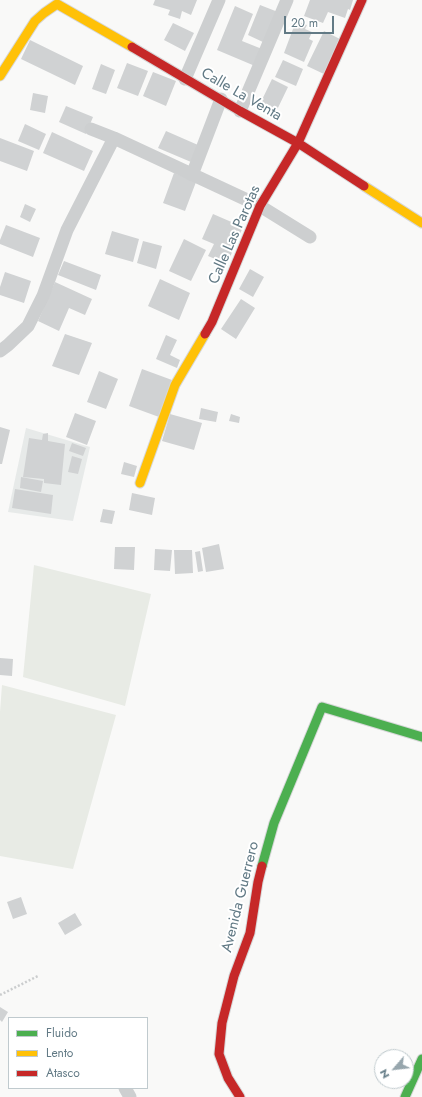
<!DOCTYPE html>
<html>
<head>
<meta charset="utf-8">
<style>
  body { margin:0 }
  #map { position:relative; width:422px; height:1097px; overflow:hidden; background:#f9f9f8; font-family:Jost,sans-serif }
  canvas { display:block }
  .legend { position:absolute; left:8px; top:1017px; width:140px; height:72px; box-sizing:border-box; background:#fff; border:1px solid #c0cace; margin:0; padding:5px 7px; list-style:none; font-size:12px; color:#627a85 }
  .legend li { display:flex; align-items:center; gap:8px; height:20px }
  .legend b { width:20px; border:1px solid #c0cace }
  .north { position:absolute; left:374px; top:1049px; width:40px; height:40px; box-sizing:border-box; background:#fff; border:1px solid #c0cace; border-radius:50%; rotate:242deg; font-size:11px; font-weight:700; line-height:16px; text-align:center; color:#627a85 }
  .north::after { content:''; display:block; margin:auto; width:14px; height:18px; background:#97a6ad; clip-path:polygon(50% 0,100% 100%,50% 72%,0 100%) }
  .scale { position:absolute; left:284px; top:16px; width:50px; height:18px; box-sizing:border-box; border:2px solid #627a85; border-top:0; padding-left:5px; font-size:12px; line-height:14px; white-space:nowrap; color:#627a85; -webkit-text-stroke:3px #fff; paint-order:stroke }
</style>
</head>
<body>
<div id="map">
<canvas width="422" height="1097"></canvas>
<ul class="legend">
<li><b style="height:5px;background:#4caf50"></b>Fluido</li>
<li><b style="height:5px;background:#ffc107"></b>Lento</li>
<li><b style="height:5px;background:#c62828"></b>Atasco</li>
</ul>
<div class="north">N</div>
<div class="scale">20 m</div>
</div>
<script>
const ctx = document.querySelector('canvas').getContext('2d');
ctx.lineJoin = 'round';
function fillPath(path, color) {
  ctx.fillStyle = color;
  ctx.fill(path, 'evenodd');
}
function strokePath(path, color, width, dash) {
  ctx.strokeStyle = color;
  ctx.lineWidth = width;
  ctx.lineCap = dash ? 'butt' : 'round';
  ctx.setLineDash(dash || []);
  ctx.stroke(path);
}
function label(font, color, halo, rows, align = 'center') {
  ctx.font = font + ' Jost,sans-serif';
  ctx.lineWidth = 4;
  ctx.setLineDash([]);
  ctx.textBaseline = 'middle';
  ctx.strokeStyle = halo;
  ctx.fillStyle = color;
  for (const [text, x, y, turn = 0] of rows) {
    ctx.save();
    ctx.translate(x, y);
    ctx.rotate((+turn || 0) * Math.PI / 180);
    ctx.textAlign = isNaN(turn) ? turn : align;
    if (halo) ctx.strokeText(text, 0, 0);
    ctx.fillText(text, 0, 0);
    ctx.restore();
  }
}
const built = new Path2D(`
  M26,428L90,447L73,521L8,512Z`);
const green = new Path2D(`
  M34,565L151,594L125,706L23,677Z
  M2,685L116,715L73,869L0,856V712Z`);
const building = new Path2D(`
  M155,0H197L191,15L182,11L180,19L168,15L170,10L153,5Z
  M310,0H353L350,10L348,9L345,18L328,12L323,23L304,16Z
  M260,5L278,12L265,43L248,35Z
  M235,6L253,14L242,41L262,49L255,66L217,50Z
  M296,21L307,25L305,29L312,32L309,39L313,41L304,62L284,53Z
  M173,23L194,33L185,51L164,40Z
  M324,31L342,40L326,75L307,66Z
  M30,40L83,66L75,85L21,59Z
  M283,60L303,69L296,86L275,77Z
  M127,63L148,71L138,96L117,88Z
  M101,64L115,70L106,94L92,89Z
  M153,72L176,81L166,106L143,96Z
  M272,79L288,87L275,114L259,106Z
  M33,93L48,96L45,113L30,110Z
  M66,106L93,117L86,134L59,122Z
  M25,124L46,134L39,150L18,141Z
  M166,131L198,145L191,162L158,148Z
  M52,132L93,151L84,171L43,153Z
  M0,138L34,151L27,171L0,161Z
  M174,173L196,182L185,211L163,203Z
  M25,204L36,209L30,222L20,217Z
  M213,214L243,227L227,264L208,256L214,244L202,239Z
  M6,225L40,238L33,257L0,244V240Z
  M112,231L139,239L133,262L105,254Z
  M184,239L206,250L191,281L169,271Z
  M143,241L162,246L156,269L137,263Z
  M64,261L101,275L96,290L58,275Z
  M250,269L264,277L253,297L239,289Z
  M5,272L31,281L24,303L0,295V287Z
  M160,279L190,293L179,320L148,306Z
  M55,282L92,299L85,315L69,308L59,331L38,321Z
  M241,299L255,308L236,339L221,329Z
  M65,334L92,343L79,375L52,366Z
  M166,335L177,340L170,355L180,360L177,368L156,359Z
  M142,369L172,380L159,417L129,406Z
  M99,371L118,379L106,409L87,402Z
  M201,408L218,412L216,422L199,419Z
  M75,413L96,421L87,445L66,437Z
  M170,414L202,423L194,450L162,441Z
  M231,414L240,417L239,423L229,421Z
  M0,427L10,430L2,464H0Z
  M48,433V441L65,444L61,485L44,483V479L23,477L29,438L42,440L43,434Z
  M72,443L86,448L83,456L69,451Z
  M72,456L82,459L78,474L68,472Z
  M124,462L137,466L134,477L121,474Z
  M21,477L43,481L41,492L20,488Z
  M15,489L53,495L51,514L12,508Z
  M132,493L155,498L152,515L129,510Z
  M103,509L115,511L112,524L100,522Z
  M219,544L224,569L206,572L202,548Z
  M115,547H135L134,570L114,569Z
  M155,549L172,550L170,571L154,570Z
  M174,550H192L193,573L175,574Z
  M200,551L203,571L198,572L195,552Z
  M0,658L13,659L12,676L0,675Z
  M21,897L27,914L13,919L7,902Z
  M75,913L82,925L65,935L58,923Z
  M0,1007L8,1012L2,1022L0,1020Z`);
const path = new Path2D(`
  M0,995L38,976`);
const street = new Path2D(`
  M185,79L219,0
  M240,111L287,0
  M91,129L114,138L260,206L310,237
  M192,175L221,99
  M0,351L8,345L28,326L43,296L67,230L114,138
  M125,1088L130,1097`);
const fast = new Path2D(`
  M262,866L274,823L322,707L422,737
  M405,1097L422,1059`);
const slow = new Path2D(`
  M0,76L35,21L44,13L57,4L132,47
  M364,186L422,223
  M140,483L175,385L205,334`);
const jam = new Path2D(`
  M132,47L240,111L298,143L364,186
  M205,334L212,322L260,206L298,143L362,0
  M240,1097L228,1078L219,1054L222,1023L234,976L250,933L258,882L262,866`);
const streetNames = [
  ["Calle La Venta",241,95,30],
  ["Calle Las Parotas",235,235,-66],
  ["Avenida Guerrero",241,897,-76]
];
fillPath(built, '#e7eae9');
fillPath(green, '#e8ebe5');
fillPath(building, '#d0d2d3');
strokePath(fast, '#d6d7d8', 11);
strokePath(slow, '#d6d7d8', 11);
strokePath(jam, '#d6d7d8', 11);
strokePath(path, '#cbcdce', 2.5, [2, 2]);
strokePath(street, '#cdcfd0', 13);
strokePath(fast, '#4caf50', 9);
strokePath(slow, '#ffc107', 9);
strokePath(jam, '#c62828', 9);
label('15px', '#627a85', '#fff', streetNames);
</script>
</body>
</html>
